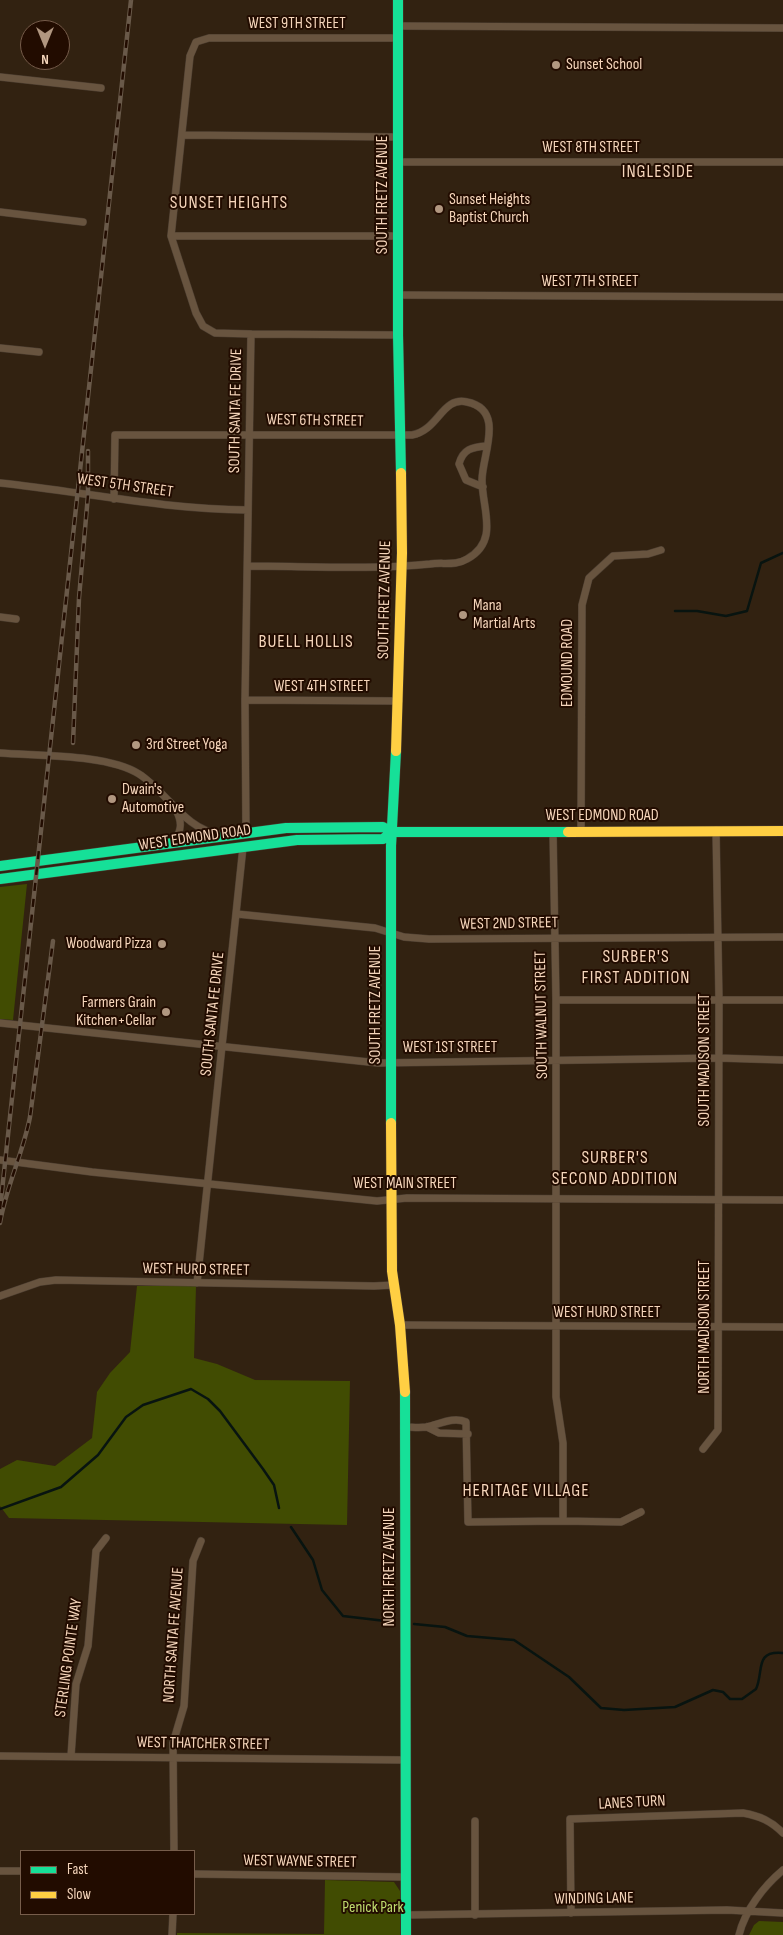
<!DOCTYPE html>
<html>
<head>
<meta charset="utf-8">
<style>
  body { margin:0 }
  #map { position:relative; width:783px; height:1935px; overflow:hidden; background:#322211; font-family:"Sofia Sans Condensed",sans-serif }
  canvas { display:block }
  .legend { position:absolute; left:20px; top:1850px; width:175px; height:65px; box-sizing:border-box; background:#220c00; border:1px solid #775d4b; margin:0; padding:6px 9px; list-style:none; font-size:15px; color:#f6d6bb }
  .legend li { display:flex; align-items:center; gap:10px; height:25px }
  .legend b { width:25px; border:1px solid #775d4b }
  .north { position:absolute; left:20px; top:20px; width:50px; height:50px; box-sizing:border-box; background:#220c00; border:1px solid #775d4b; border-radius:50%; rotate:180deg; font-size:14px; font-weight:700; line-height:20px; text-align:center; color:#f6d6bb }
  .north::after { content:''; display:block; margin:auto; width:18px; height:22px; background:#b19780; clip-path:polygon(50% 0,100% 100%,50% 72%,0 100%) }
</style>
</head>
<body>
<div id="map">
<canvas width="783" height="1935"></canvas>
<ul class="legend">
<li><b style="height:6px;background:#16e098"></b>Fast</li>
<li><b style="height:6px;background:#ffcf43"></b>Slow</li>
</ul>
<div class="north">N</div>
</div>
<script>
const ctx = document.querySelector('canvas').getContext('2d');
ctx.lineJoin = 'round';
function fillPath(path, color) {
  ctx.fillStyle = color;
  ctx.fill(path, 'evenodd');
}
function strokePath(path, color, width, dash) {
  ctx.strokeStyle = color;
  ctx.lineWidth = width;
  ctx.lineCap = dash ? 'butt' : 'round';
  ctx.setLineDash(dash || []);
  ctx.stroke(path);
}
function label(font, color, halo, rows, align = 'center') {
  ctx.font = font + ' "Sofia Sans Condensed",sans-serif';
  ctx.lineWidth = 4;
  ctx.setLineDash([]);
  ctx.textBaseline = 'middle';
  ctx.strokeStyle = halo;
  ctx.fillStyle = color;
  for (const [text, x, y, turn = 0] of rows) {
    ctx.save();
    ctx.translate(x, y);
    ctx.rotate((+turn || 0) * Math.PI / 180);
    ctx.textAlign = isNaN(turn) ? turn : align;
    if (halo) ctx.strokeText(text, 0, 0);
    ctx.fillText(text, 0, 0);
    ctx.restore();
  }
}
const green = new Path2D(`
  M27,884L13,1020L0,1019V887Z
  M137,1286H196L194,1358L217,1364L255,1380L350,1381L347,1525L9,1518L0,1506V1469L17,1460L55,1466L92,1438L97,1392L110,1373L130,1352Z
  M325,1880L394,1882L400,1891V1935H177V1933L324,1934Z
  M759,1921L783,1922V1935H749L754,1925Z`);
const stream = new Path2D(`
  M675,611H697L726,616L747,611L761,563L783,553
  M0,1509L61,1487L98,1455L126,1417L143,1405L191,1389L208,1399L220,1411L263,1469L274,1485L279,1508
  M291,1527L313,1560L322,1590L343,1616L394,1622
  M414,1624L445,1627L467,1636L514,1640L569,1677L601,1708L624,1710L675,1707L713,1690L723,1692L730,1699H742L756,1689C764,1672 754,1650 783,1653`);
const street = new Path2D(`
  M399,26L783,28
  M0,77L101,88
  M182,135L398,137
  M398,162H783
  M0,212L83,222
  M171,236H397
  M398,295L783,297
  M251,334L398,335
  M0,348L39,352
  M0,483C84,492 162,509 248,510
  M483,487L466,480L459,464C463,449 472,447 487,446
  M114,499L115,435H412C439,430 442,396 467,402C506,410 482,455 482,480C482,509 500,541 467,559C456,566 442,562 430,564C372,570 306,566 248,566
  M0,617L16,619
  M245,700L399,701
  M0,753C38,756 108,754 139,774C166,791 186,831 220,834
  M581,830L582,605L589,578L613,556L648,554L661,550
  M553,831L556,1000V1397L563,1443V1521L621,1522L641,1512
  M246,832L245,700L251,334L215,333L203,326L196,313L171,236L190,56L196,42L209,38H398
  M171,843C182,833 183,823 176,810
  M237,914L375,928L404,937L429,939L783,937
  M556,1000H783
  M0,1023L378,1063L718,1058L783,1060
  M0,1160L92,1172L377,1201L407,1198L783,1200
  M197,1283L243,847
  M0,1296L40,1282L56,1280L374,1286L394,1285
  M400,1325L783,1327
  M405,1427C412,1427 419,1428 426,1427C438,1425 453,1416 466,1422L468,1522L563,1521
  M427,1427L439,1433L468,1434
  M703,1449L718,1430L719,1000L716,830
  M0,1756L405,1760
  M71,1756L76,1684L88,1646L96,1551L106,1538
  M174,1851L173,1743L184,1706L193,1561L201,1541
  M0,1871H21
  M194,1874L405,1877
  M571,1913L570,1819L743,1813C760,1816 771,1821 783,1833
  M406,1915L727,1910L783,1913
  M475,1915V1821
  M172,1935L173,1914
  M739,1935C745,1910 764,1886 783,1870`);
const fast = new Path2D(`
  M398,0V335L401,473
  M0,866L286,828L383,827L392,832H568
  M0,879L297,840L383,839L392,832
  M391,1123V846L396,751
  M405,1392L406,1935`);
const slow = new Path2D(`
  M396,751L402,553L401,473
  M568,832L783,831
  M391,1123L392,1271L400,1325L405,1392`);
const rail = new Path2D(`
  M73,743L79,598L88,495V451
  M0,1209L131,0
  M0,1223C6,1187 23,1153 30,1117L53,941`);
const markers = [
  [556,65,5,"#b19780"],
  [439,209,5,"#b19780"],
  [463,615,5,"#b19780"],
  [136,745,5,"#b19780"],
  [112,799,5,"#b19780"],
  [162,944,5,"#b19780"],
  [166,1012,5,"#b19780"]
];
const streetNames = [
  ["WEST 9TH STREET",297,24],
  ["WEST 8TH STREET",591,148],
  ["SOUTH FRETZ AVENUE",383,195,-90],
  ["WEST 7TH STREET",590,282],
  ["SOUTH SANTA FE DRIVE",236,411,-89],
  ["WEST 6TH STREET",315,421,1],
  ["WEST 5TH STREET",125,486,8],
  ["SOUTH FRETZ AVENUE",385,600,-89],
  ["EDMOUND ROAD",568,663,-90],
  ["WEST 4TH STREET",322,687],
  ["WEST EDMOND ROAD",602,816],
  ["WEST EDMOND ROAD",195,838,-8],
  ["WEST 2ND STREET",509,924,-1],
  ["SOUTH FRETZ AVENUE",376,1005,-90],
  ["SOUTH SANTA FE DRIVE",213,1014,-84],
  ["SOUTH WALNUT STREET",542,1015,-91],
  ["WEST 1ST STREET",450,1048],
  ["SOUTH MADISON STREET",705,1060,-90],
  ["WEST MAIN STREET",405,1184],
  ["WEST HURD STREET",196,1270,1],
  ["WEST HURD STREET",607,1313],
  ["NORTH MADISON STREET",705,1327,-90],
  ["NORTH FRETZ AVENUE",390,1567,-90],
  ["NORTH SANTA FE AVENUE",174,1635,-86],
  ["STERLING POINTE WAY",69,1658,-82],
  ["WEST THATCHER STREET",203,1744,1],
  ["LANES TURN",632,1803,-3],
  ["WEST WAYNE STREET",300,1862,1],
  ["WINDING LANE",594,1899,-1]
];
const poiNames = [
  ["Sunset School",566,65],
  ["Sunset Heights",449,200],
  ["Baptist Church",449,218],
  ["Mana",473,606],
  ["Martial Arts",473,624],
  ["3rd Street Yoga",146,745],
  ["Dwain's",122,790],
  ["Automotive",122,808],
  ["Woodward Pizza",152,944,"right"],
  ["Farmers Grain",156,1003,"right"],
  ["Kitchen+Cellar",156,1021,"right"]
];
const parkNames = [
  ["Penick Park",373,1908]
];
const neighbourhoodNames = [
  ["INGLESIDE",658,172],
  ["SUNSET HEIGHTS",229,203],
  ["BUELL HOLLIS",306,642],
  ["SURBER'S",636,957],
  ["FIRST ADDITION",636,978],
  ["SURBER'S",615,1158],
  ["SECOND ADDITION",615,1179],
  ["HERITAGE VILLAGE",526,1491]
];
fillPath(green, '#414c02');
strokePath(stream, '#081410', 2.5);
strokePath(street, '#4c3e31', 8);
strokePath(fast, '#4c3e31', 11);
strokePath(slow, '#4c3e31', 11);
strokePath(street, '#68543f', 7);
strokePath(fast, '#16e098', 10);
strokePath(slow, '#ffcf43', 10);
strokePath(rail, '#695949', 4.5);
strokePath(rail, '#220c00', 2.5, [8]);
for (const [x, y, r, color] of markers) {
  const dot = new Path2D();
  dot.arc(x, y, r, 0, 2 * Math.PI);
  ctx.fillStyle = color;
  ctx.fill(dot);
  strokePath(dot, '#220c00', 2);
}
label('16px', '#f6d6bb', '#220c00', streetNames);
label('16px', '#f6d6bb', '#220c00', poiNames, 'left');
label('16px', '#bedb6d', '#220c00', parkNames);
ctx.letterSpacing = '1px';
label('18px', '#f6d6bb', '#220c00', neighbourhoodNames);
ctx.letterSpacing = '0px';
</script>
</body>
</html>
